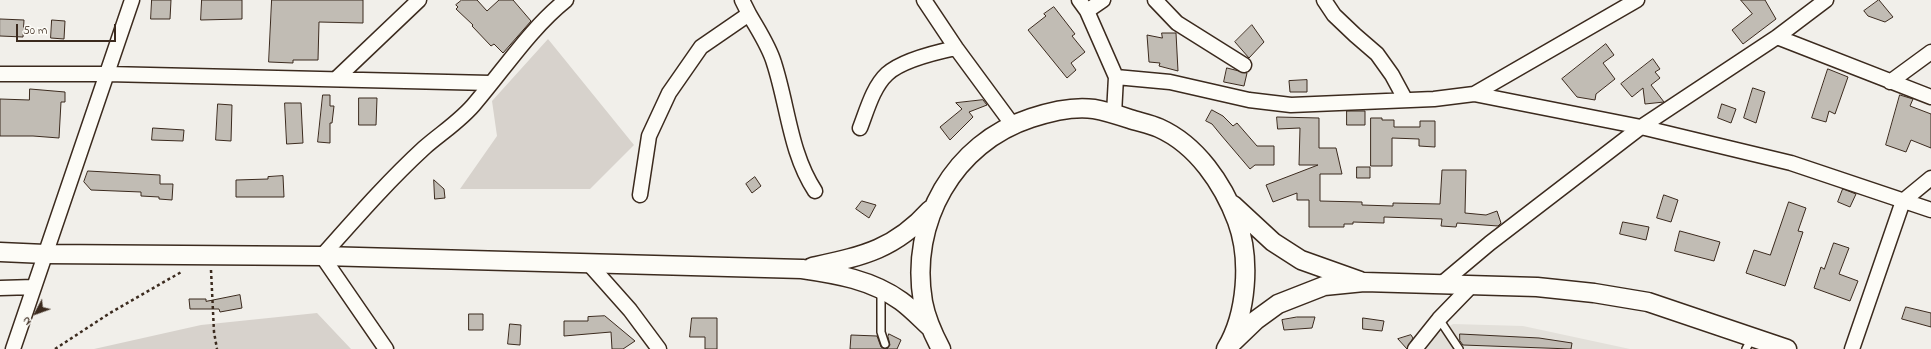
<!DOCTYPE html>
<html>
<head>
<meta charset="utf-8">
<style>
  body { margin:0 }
  #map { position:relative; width:1931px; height:349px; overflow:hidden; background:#f1efea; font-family:"Indie Flower",sans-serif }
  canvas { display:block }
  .north { position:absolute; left:16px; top:293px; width:40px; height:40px; -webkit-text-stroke:3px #fdfcf7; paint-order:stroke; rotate:229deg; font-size:11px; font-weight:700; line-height:16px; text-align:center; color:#3b2a1e }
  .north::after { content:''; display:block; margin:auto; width:14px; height:18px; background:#3b2a1e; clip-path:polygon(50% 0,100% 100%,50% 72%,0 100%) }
  .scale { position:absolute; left:16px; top:24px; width:100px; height:18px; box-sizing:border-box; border:2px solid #3b2a1e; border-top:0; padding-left:5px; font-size:12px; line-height:14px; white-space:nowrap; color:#3b2a1e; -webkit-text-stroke:3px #fdfcf7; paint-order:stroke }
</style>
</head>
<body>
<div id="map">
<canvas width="1931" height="349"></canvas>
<div class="north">N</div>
<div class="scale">50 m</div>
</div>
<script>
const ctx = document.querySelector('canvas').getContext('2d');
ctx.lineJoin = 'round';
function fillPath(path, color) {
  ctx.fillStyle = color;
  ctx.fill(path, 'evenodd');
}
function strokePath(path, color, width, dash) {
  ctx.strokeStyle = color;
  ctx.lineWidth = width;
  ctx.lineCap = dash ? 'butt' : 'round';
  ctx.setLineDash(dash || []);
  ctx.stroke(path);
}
const built = new Path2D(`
  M1453,324L1523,326L1630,349H1417L1421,344Z`);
const green = new Path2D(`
  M548,39L634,145L590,189H460L497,136L492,101Z
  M317,313L351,349H94L201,325Z`);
const building = new Path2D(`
  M152,0H171L170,19H151Z
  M202,0H242V19L201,20Z
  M272,0H363V23L319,22L318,60H293V63L269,62Z
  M462,0H477L487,11L499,0H513L531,21L503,53L494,44L491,46L472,26L473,25L456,9L458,7L456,5Z
  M1741,0H1765L1776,19L1743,44L1732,30L1752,14Z
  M1879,0L1893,17L1885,22L1868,16L1864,11Z
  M1054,7L1075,34L1072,36L1085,52L1071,63L1076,70L1067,78L1028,30L1046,16L1044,14Z
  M0,19L24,20L23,37L0,36Z
  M52,20L65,21L64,39L51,38Z
  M1252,25L1264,42L1249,58L1235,42Z
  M1162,33H1176L1178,71L1159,66L1160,63L1149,62L1147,35L1162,38Z
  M1606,44L1614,55L1603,63L1615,79L1596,94L1595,100L1577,97L1562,79Z
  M1653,59L1660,69L1655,72L1660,78L1651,85L1664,102L1645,104L1643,88L1632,97L1621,84Z
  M1227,68L1247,73L1244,86L1224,82Z
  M1828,69L1848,77L1835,114L1829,111L1826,122L1812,118Z
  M1307,80V92H1290L1289,81Z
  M1753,88L1765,92L1756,123L1744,118Z
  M30,89L65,92V102H61L59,138L33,136H0V99L29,100Z
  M323,95H330V106H334L332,123H330V143L318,142Z
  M1900,95L1913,99L1910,106L1931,114V148L1911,140L1906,152L1886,145Z
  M359,98H377L376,125H359Z
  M983,100L987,105L969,112L973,117L950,140L940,127L962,109L956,103Z
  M285,103H301L303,143L287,144Z
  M218,104L232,105L231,141L216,140Z
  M1722,104L1736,109L1731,123L1718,118Z
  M1212,110L1223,116L1233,126L1237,123L1257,146H1274V165H1255L1250,169L1221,135L1212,124L1206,121Z
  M1347,111H1365V125H1347Z
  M1277,117L1319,118V148H1336L1342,174H1320V201L1362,202V205L1393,206V203L1440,204L1442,170H1466L1465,213L1486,215L1497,211L1501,223L1498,226L1457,223L1456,227L1441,226L1442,219L1384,217V223L1353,222V224H1344V227H1309V200H1297V193L1273,202L1266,185L1318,165H1299L1300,128L1278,129Z
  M1371,118H1382V120H1394V127H1420V121H1435V147L1419,146V139L1392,138V166H1371Z
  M153,128L184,130L183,141L152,140Z
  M1357,167H1370V178H1357Z
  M88,171L160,175V184H173L172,200L159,199V197L141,196V192L91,190L84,182Z
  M283,176L284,197H236V180L268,179V177Z
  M755,177L761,186L752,193L746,184Z
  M434,180L444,189L445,198L435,199Z
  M1843,189L1856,194L1850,207L1838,202Z
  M1664,195L1678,200L1671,222L1657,218Z
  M862,201L876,205L869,218L856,209Z
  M1789,202L1806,208L1798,231L1803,232L1785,286L1746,273L1754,250L1770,255Z
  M1623,222L1649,227L1646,240L1620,234Z
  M1680,231L1720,242L1714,261L1675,251Z
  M1834,243L1849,248L1839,274L1858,281L1850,301L1814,288L1821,267L1824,269Z
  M240,295L242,308L220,312L219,309H190L189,299H206V301Z
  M1906,307L1931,313V327L1902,319Z
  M469,314H483V330H469Z
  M605,316L635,341L623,349H612L611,332L564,336V321H588V317Z
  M1297,317H1315L1312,328L1284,330L1282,320Z
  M692,318H717V349H705V337H690Z
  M1363,318L1384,321L1382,331L1363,329Z
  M510,324L521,325L520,345L508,344Z
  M889,334L901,340L897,349H850L851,335L877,336L881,347L887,349L890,345L888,337Z
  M1460,334L1539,338L1572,343L1571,349L1463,345L1460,341Z
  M1411,335L1413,338L1407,349L1398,339Z`);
const path = new Path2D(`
  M211,270L214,332L217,349
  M55,349L110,313L183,271`);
const service = new Path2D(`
  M881,290V332L885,344
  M1439,319L1459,349
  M1746,349L1752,338`);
const minor = new Path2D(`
  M924,0L956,48L1012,124
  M1079,0L1087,11L1116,77L1170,82L1249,100L1291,105L1434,99L1474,94L1641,127L1791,163L1931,210
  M1155,0L1177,23L1244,65
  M1324,0L1334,15L1355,35L1377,54L1392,75L1405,99
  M1087,11L1103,0
  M749,14C758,30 769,46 774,63C788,106 790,153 815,191
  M1777,37L1931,97
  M0,74H107L490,83
  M336,79L419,0
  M1890,82L1931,52
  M1474,94L1637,0
  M1114,114L1116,77
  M860,128C867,110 873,87 887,74C901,61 937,52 956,48
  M640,195L649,136L669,93L701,47L749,14L742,0
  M590,265L630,310L659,349
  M1440,285L1490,243L1641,127L1777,37L1826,0
  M0,288L34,287
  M13,349L132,0
  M386,349L322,256C355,219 387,182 424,148C441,133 462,120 476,102C505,68 531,28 566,0
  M1415,349L1439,319L1472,285
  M1852,349L1903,201L1931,178`);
const tertiary = new Path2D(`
  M1233,205L1273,242L1301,260L1360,281
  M0,252L45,254L322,256L802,269C837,274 872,280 901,301C912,309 921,319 931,328
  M812,267C862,256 894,250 930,210
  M1231,344L1256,320L1278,304L1324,286L1364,282L1537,287L1594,293L1648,302L1787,349
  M941,349C933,334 926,318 923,302C909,222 954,143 1031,118C1049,112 1074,106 1094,109C1106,111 1118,115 1130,119C1139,122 1150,124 1159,128C1197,145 1223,184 1237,221C1251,259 1247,314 1226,349`);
fillPath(built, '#e3e0da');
fillPath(green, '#d7d2cc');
fillPath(building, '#c1bcb4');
strokePath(building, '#3b2a1e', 1);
strokePath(service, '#3b2a1e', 10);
strokePath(minor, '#3b2a1e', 17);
strokePath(tertiary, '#3b2a1e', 21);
strokePath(path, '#3b2a1e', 2.5, [3, 3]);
strokePath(service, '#fdfcf7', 7);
strokePath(minor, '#fdfcf7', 14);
strokePath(tertiary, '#fdfcf7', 18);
</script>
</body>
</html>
